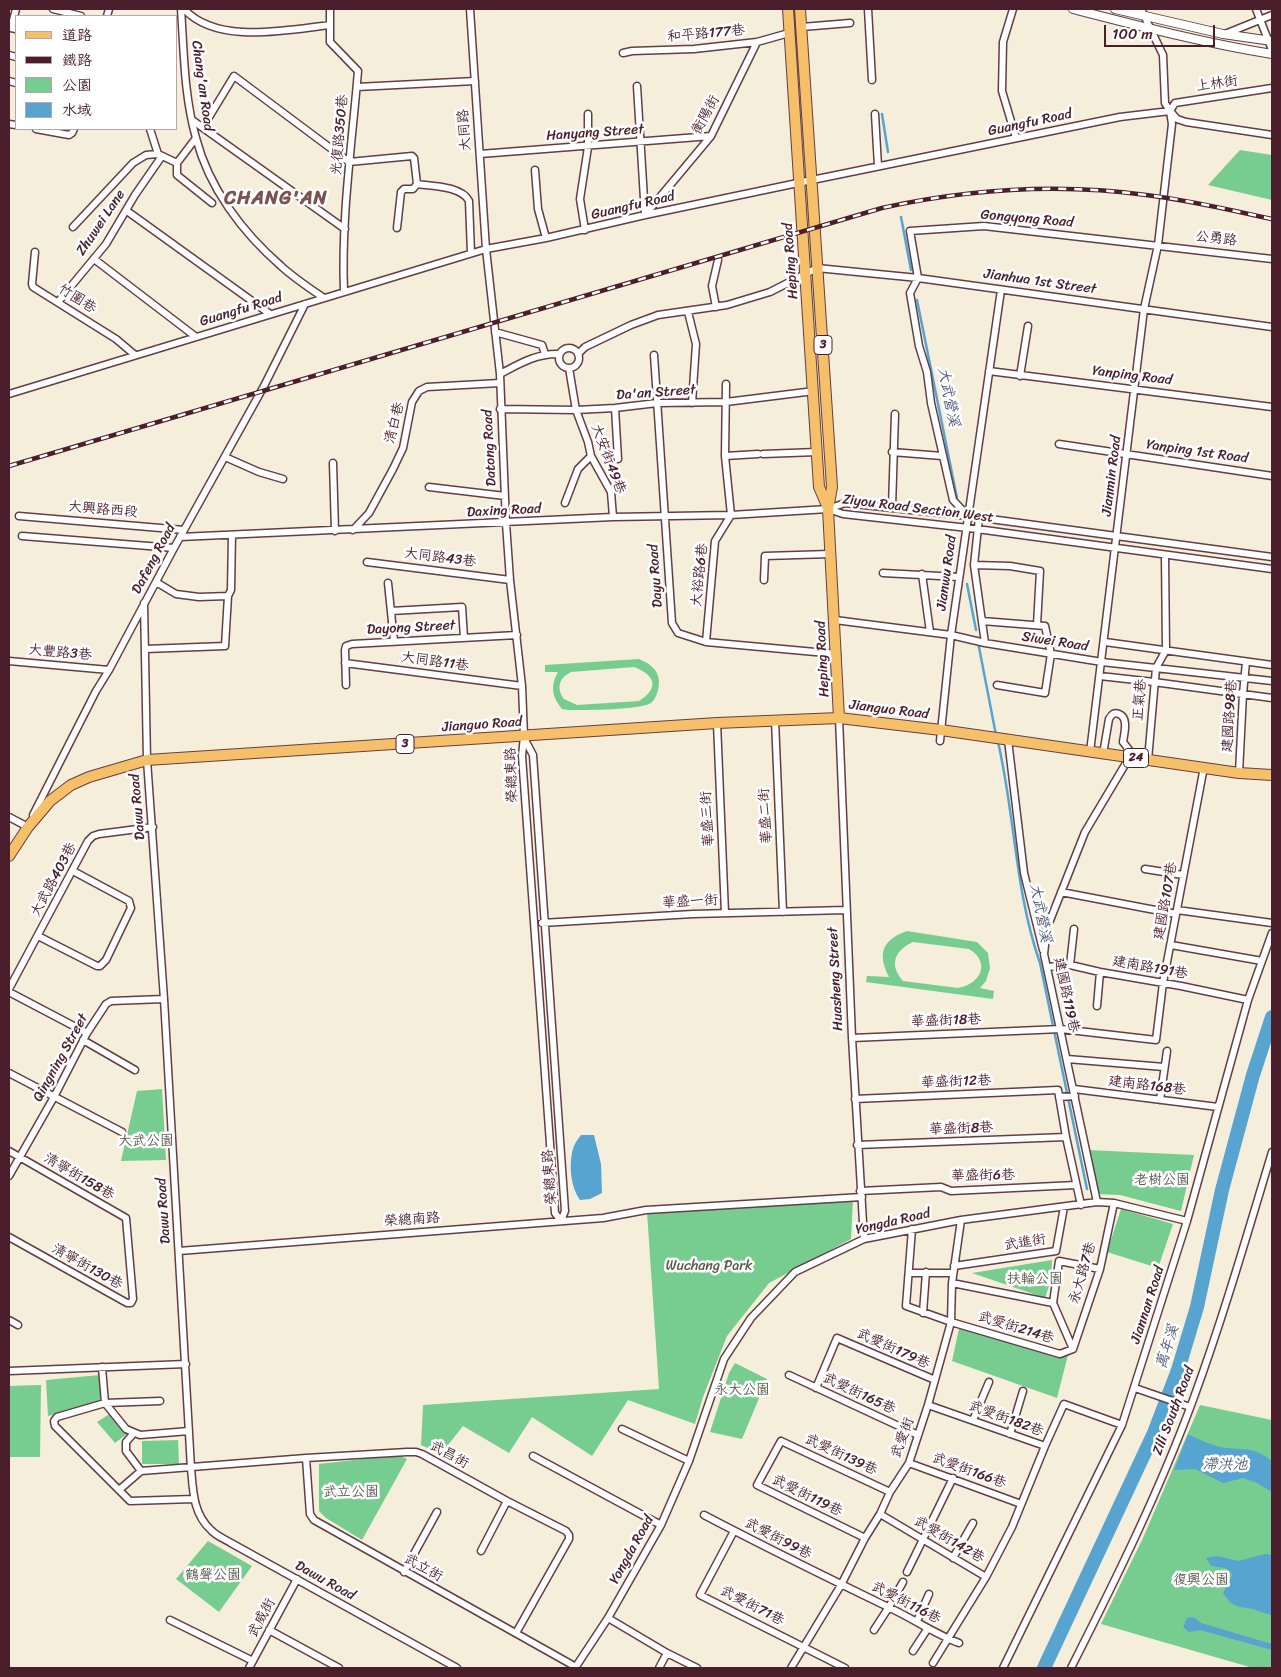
<!DOCTYPE html>
<html>
<head>
<meta charset="utf-8">
<style>
  body { margin:0 }
  #map { position:relative; width:1281px; height:1677px; overflow:hidden; background:#f5eedb; font-family:Sriracha,"LXGW WenKai TC",sans-serif }
  canvas { display:block }
  .frame { position:absolute; inset:0; border:10px solid #4a1f2b; pointer-events:none }
  .legend { position:absolute; left:15px; top:15px; width:162px; height:115px; box-sizing:border-box; background:#fff; border:1px solid #b7a5aa; margin:0; padding:6px 9px; list-style:none; font-size:15px; color:#4a1f2b }
  .legend li { display:flex; align-items:center; gap:10px; height:25px }
  .legend b { width:25px; border:1px solid #b7a5aa }
  .scale { position:absolute; left:1104px; top:25px; width:111px; height:22px; box-sizing:border-box; border:2px solid #4a1f2b; border-top:0; padding-left:6px; font-size:15px; line-height:18px; white-space:nowrap; color:#4a1f2b; -webkit-text-stroke:4px #fff; paint-order:stroke }
</style>
</head>
<body>
<div id="map">
<canvas width="1281" height="1677"></canvas>
<div class="frame"></div>
<ul class="legend">
<li><b style="height:6px;background:#f6c06b"></b>道路</li>
<li><b style="height:6px;background:#4a1f2b"></b>鐵路</li>
<li><b style="height:14px;background:#77cc8f"></b>公園</li>
<li><b style="height:14px;background:#58a4d1"></b>水域</li>
</ul>
<div class="scale">100 m</div>
</div>
<script>
const ctx = document.querySelector('canvas').getContext('2d');
ctx.lineJoin = 'round';
function fillPath(path, color) {
  ctx.fillStyle = color;
  ctx.fill(path, 'evenodd');
}
function strokePath(path, color, width, dash) {
  ctx.strokeStyle = color;
  ctx.lineWidth = width;
  ctx.lineCap = dash ? 'butt' : 'round';
  ctx.setLineDash(dash || []);
  ctx.stroke(path);
}
function label(font, color, halo, rows, align = 'center') {
  ctx.font = font + ' Sriracha,"LXGW WenKai TC",sans-serif';
  ctx.lineWidth = 5;
  ctx.setLineDash([]);
  ctx.textBaseline = 'middle';
  ctx.strokeStyle = halo;
  ctx.fillStyle = color;
  for (const [text, x, y, turn = 0] of rows) {
    ctx.save();
    ctx.translate(x, y);
    ctx.rotate((+turn || 0) * Math.PI / 180);
    ctx.textAlign = isNaN(turn) ? turn : align;
    if (halo) ctx.strokeText(text, 0, 0);
    ctx.fillText(text, 0, 0);
    ctx.restore();
  }
}
const green = new Path2D(`
  M1240,150L1272,155V200L1208,185Z
  M639,659C650,664 658,669 659,681C659,688 657,698 651,703C641,710 584,710 569,710L562,709C552,697 550,686 558,672H545V665ZM634,667C655,675 660,688 639,701L577,705L564,699C556,688 559,678 571,672Z
  M907,931L977,942L988,953L990,968L986,981L980,988L994,991L993,999L866,982L867,976L889,977C877,954 882,940 907,931ZM913,942L969,949C991,962 981,984 958,988L903,981C889,965 894,951 913,942Z
  M162,1089L166,1160L121,1161L137,1091Z
  M1088,1150L1194,1155L1181,1211L1120,1195L1094,1194Z
  M853,1200L851,1239L769,1283L727,1336L703,1397L695,1424L628,1400L592,1456L532,1417L509,1453L463,1426L441,1454L421,1445L423,1405L659,1389L647,1212Z
  M1121,1209L1173,1224L1158,1268L1107,1252Z
  M1052,1260L1051,1280L1045,1298L972,1273Z
  M960,1324L1068,1355L1057,1398L952,1361Z
  M735,1363L767,1379L742,1439L710,1432L729,1373Z
  M100,1375V1402L83,1408L48,1416L46,1380Z
  M41,1385L40,1457H9V1386Z
  M1200,1405L1272,1420V1668H1253L1101,1624L1143,1538Z
  M111,1413L128,1433L115,1443L97,1422Z
  M178,1440L179,1464H142V1441Z
  M398,1455L407,1459L362,1540L326,1518L319,1511V1464Z
  M208,1541L252,1566L219,1612L176,1579Z`);
const water = new Path2D(`
  M581,1135H594L601,1164L602,1193L590,1199L580,1200C571,1188 569,1167 572,1153C573,1146 577,1140 581,1135Z
  M1188,1434C1198,1439 1210,1445 1221,1447C1243,1451 1252,1445 1272,1461V1492L1257,1483L1243,1478L1223,1483L1195,1469L1174,1470Z
  M1265,1554L1272,1555V1615C1266,1614 1260,1611 1253,1609C1237,1606 1233,1608 1223,1593L1232,1576L1231,1572L1225,1568L1211,1566L1206,1558L1217,1556L1239,1561Z
  M1191,1617L1195,1618L1201,1623L1272,1644V1650L1200,1630L1189,1632L1183,1627L1187,1618Z`);
const stream = new Path2D(`
  M882,114L888,152
  M901,217L911,270
  M917,300L957,498
  M967,584L976,630
  M978,642L996,735
  M998,742C1015,815 1015,892 1040,963L1087,1189`);
const river = new Path2D(`
  M1044,1668L1154,1433L1178,1370L1197,1307L1222,1190L1253,1075L1272,1017`);
const minor = new Path2D(`
  M16,9L11,28L16,29
  M53,9L81,16
  M181,9C184,52 184,96 196,138C209,188 242,232 281,266C294,278 309,288 324,298
  M184,9C217,45 286,30 330,25
  M330,9V42L358,71C352,144 341,218 344,292
  M470,9L486,249L500,374L506,523L510,580L522,686L524,736L522,756C534,908 543,1061 555,1213L561,1221
  M868,9L872,80
  M1013,9L1003,42L1002,91L1016,138
  M1256,9L1272,50
  M107,16L109,9
  M802,27L850,23
  M1225,34L1272,15
  M623,53L632,51L694,49L757,42L789,33
  M9,55L16,57
  M9,81L16,83
  M637,86L645,215
  M357,87L475,81
  M1170,111L1175,103L1272,88
  M875,114L878,166
  M192,120L345,229
  M9,124L16,125
  M203,127L234,76L349,162L412,156L414,158L417,184
  M36,129L69,135L72,133L74,129
  M150,129L158,154L177,163V175L212,203
  M480,154L711,136
  M177,163L196,138
  M535,170L538,209L546,238
  M417,184C431,186 462,186 469,201L471,253
  M127,211L270,314
  M645,215L711,136L757,42
  M73,227L133,163L146,155L158,154
  M397,228L401,192L404,189H413L417,184
  M585,230L580,199L588,147V114
  M35,252L32,284L33,287L116,339L135,355
  M94,259L196,337
  M58,302L106,244L135,195L162,156
  M716,307L712,286L718,260
  M688,312L696,344L692,403
  M495,332L542,345L545,354
  M559 358a10 10 0 1 1 20 0a10 10 0 1 1-20 0Z
  M578,354L585,347L631,325L658,315L727,305L770,292L817,268L918,278L1272,327
  M654,355L672,623L678,633L706,642L837,654
  M569,368L576,410L588,442L591,456L611,492L613,517
  M989,371L1272,407
  M500,374C519,364 537,353 559,354
  M1020,376L1028,326
  M9,394L486,249L546,238L645,215L812,180L1120,117L1170,111L1177,119L1186,122L1272,135
  M615,408L618,459
  M500,409L576,410L615,408L657,403L726,402L814,391
  M1059,444L1272,476
  M892,452L942,456
  M763,454L817,452
  M725,456L758,454
  M225,457L259,472L283,479
  M333,463L335,531
  M429,487L505,496
  M565,503L578,469L591,456
  M892,507L895,414
  M828,509L843,514L977,529L1272,569
  M19,516L184,530
  M968,516L953,500L931,403L927,372L919,346L910,293L918,278L910,231L984,226L1272,259
  M979,518L974,565L985,643
  M353,530L369,513L393,469L403,448L412,402L419,391L427,387L500,383
  M22,536L174,548
  M180,537L613,517L731,515L828,509L845,503L968,516L1272,557
  M367,562L510,580
  M974,565L1010,566L1040,571L1037,625
  M883,573L959,577
  M922,574L930,632
  M764,580L765,556L830,554
  M156,582L176,594L199,597L228,596
  M388,583L394,641
  M144,603L147,760L164,999L191,1468C193,1490 193,1514 211,1530C216,1536 225,1539 231,1543L457,1668
  M391,611L462,607L464,638
  M835,620L951,635L985,643L1102,662L1272,681
  M982,621L1045,626L1051,654L1045,693L997,685
  M706,642L715,541L731,515L725,456L726,384
  M1105,642L1272,665
  M145,649L225,646L228,596L231,590L232,535
  M9,661L109,670
  M345,663L522,686
  M1100,676L1154,682L1272,698
  M346,685L345,650L346,646L352,644L517,635
  M839,718L852,1038L864,1239
  M775,720L783,912
  M717,723L725,913
  M524,738L533,755L565,1211L561,1221
  M1008,740L1024,873L1043,950
  M940,741L951,635L1001,290
  M1090,752L1144,309L1158,245L1172,124L1170,111L1165,103L1163,55L1141,9
  M1148,760L1156,668L1166,650L1165,555
  M1239,773L1243,694L1246,662
  M33,815L96,691L109,670L174,548L264,386L305,304
  M9,817L28,827L29,824
  M1145,869L1183,875
  M1061,892L1176,914
  M1177,910L1272,923
  M542,923L693,914L846,910
  M38,936L97,966H100L106,960L131,908L129,901L73,871
  M1171,945L1262,961
  M1070,965L1074,929
  M1047,967L1070,965L1100,972L1181,986L1248,1000
  M9,989L88,841L93,836L99,834L153,827
  M9,992L87,1033
  M1097,1006L1100,972
  M852,1038L1061,1029L1156,1040L1163,983L1204,767
  M83,1040L135,1070
  M1067,1059L1164,1067
  M9,1073L122,1132
  M1074,1089L1218,1107
  M1059,1097L1075,1096
  M855,1099L1058,1090L1066,1137L1081,1205
  M1160,1100L1167,1051
  M857,1145L1066,1137
  M9,1151L126,1218L133,1299L131,1303H127L9,1237
  M9,1176L54,1097L87,1033L106,1004L111,1001L164,999
  M860,1191L941,1187L951,1191L1076,1185
  M1097,1202L1044,954L1047,928L1085,832L1129,758L1130,751L1123,742C1124,734 1129,718 1119,714C1114,712 1112,714 1109,719L1103,754
  M912,1229L906,1306L951,1322L1060,1354L1073,1349
  M179,1251L603,1218L646,1210L862,1197
  M954,1266L1056,1251L1064,1207
  M909,1273H953
  M952,1283L1053,1303L1073,1349
  M1053,1303L1059,1261L1100,1269
  M923,1313L926,1272
  M9,1320L18,1325
  M1073,1349L1100,1269L1114,1203
  M102,1367L105,1403L126,1429L140,1435L189,1431
  M9,1371L186,1364
  M789,1375L918,1435
  M816,1388L837,1338L935,1380
  M1135,1388L1190,1407
  M160,1401L105,1403L57,1417L54,1421L55,1426L130,1501L194,1499
  M973,1420L989,1382
  M622,1429L689,1461
  M134,1433L126,1442V1451L141,1471
  M1010,1434L1023,1391
  M1045,1446L1064,1404L1122,1425
  M533,1456L661,1525
  M306,1458L310,1514L314,1520L576,1667
  M909,1463L1021,1504
  M119,1490L141,1471L306,1458L407,1452H416L422,1454L507,1501L566,1531L569,1535V1539L516,1633
  M880,1514L986,1577L1012,1527L1045,1446L928,1405
  M704,1515C765,1547 826,1577 888,1607C912,1618 935,1634 959,1643
  M734,1531L700,1595L845,1668
  M865,1538L757,1485L781,1441L890,1492
  M481,1551L507,1501
  M953,1558L973,1523
  M404,1572L437,1512
  M907,1572L953,1478
  M608,1618L667,1653L697,1668
  M170,1620L253,1661
  M917,1621L929,1594
  M269,1630L339,1668
  M874,1630L889,1607L903,1582
  M913,1651L928,1628
  M933,1663L986,1577
  M249,1668L297,1579
  M575,1668L608,1618L661,1525L689,1461L724,1359L751,1318L795,1272L864,1239L961,1220L1097,1202L1114,1203L1187,1221
  M659,1668L667,1653
  M791,1668L841,1585L865,1538L880,1514L890,1492L909,1463L928,1405L951,1322L952,1283L961,1220
  M1003,1668L1122,1425L1187,1221L1248,1000L1272,933
  M1071,1668C1115,1581 1159,1492 1193,1400C1223,1318 1247,1235 1272,1152`);
const tertiary = new Path2D(`
  M1073,9C1139,26 1204,43 1272,54
  M1115,9L1223,34L1272,41`);
const primary = new Path2D(`
  M788,9L819,487L828,508
  M800,9L832,487L828,509L839,718
  M9,856L28,827L50,801L71,785L89,777L147,760L224,755L717,723L839,718L941,730L1239,773L1272,775`);
const rail = new Path2D(`
  M9,466L882,208C969,189 1057,183 1146,195C1188,200 1230,210 1272,219`);
const shields = [
  [823,345,18],
  [405,744,18],
  [1136,758,25]
];
const shieldNames = [
  ["3",823,345],
  ["3",405,744],
  ["24",1136,758]
];
const streetNames = [
  ["和平路177巷",706,34,-5],
  ["上林街",1217,84,-8],
  ["Chang'an Road",202,86,82],
  ["衡陽街",706,115,-61],
  ["Guangfu Road",1030,123,-12],
  ["大同路",465,130,-94],
  ["Hanyang Street",595,133,-4],
  ["光復路350巷",340,135,-85],
  ["Guangfu Road",633,206,-13],
  ["Gongyong Road",1027,219,5],
  ["Zhuwei Lane",101,223,-56],
  ["公勇路",1216,239,7],
  ["Heping Road",791,261,-94],
  ["Jianhua 1st Street",1040,282,8],
  ["竹圍巷",77,299,32],
  ["Guangfu Road",241,310,-17],
  ["Yanping Road",1132,376,7],
  ["Da'an Street",656,393,-4],
  ["清白巷",395,423,-76],
  ["Datong Road",490,448,-93],
  ["Yanping 1st Road",1197,452,8],
  ["大安街49巷",608,459,69],
  ["Jianmin Road",1112,476,-83],
  ["Ziyou Road Section West",918,509,7],
  ["大興路西段",103,510,5],
  ["Daxing Road",504,511,-3],
  ["大同路43巷",440,558,7],
  ["Dafeng Road",154,559,-62],
  ["Jianwu Road",947,573,-82],
  ["大裕路6巷",700,575,-84],
  ["Dayu Road",656,576,-94],
  ["Dayong Street",411,628,-3],
  ["Siwei Road",1055,642,9],
  ["大豐路3巷",60,653,5],
  ["Heping Road",823,659,-93],
  ["大同路11巷",435,662,8],
  ["正氣巷",1140,700,-85],
  ["Jianguo Road",889,710,7],
  ["建國路98巷",1230,716,-86],
  ["Jianguo Road",482,725,-4],
  ["榮總東路",512,775,-92],
  ["Dawu Road",138,807,-95],
  ["華盛二街",766,816,-93],
  ["華盛三街",708,819,-93],
  ["大武路403巷",54,880,-62],
  ["建國路107巷",1166,901,-80],
  ["華盛一街",690,902,-3],
  ["建南路191巷",1150,968,10],
  ["Huasheng Street",836,979,-93],
  ["建國路119巷",1066,995,78],
  ["華盛街18巷",946,1021,-2],
  ["Qingning Street",61,1058,-61],
  ["華盛街12巷",956,1082,-2],
  ["建南路168巷",1147,1086,7],
  ["華盛街8巷",961,1129,-2],
  ["華盛街6巷",983,1176,-1],
  ["清寧街158巷",79,1177,30],
  ["榮總東路",550,1177,-94],
  ["Dawu Road",164,1211,-94],
  ["榮總南路",412,1220,-4],
  ["Yongda Road",893,1222,-13],
  ["武進街",1025,1243,-9],
  ["清寧街130巷",87,1267,29],
  ["永大路7巷",1083,1273,-74],
  ["Jiannan Road",1148,1305,-72],
  ["武愛街214巷",1016,1328,17],
  ["武愛街179巷",893,1349,24],
  ["武愛街165巷",859,1394,25],
  ["Zili South Road",1174,1411,-69],
  ["武愛街182巷",1006,1419,20],
  ["武愛街",903,1438,-70],
  ["武昌街",449,1455,29],
  ["武愛街139巷",841,1455,25],
  ["武愛街166巷",969,1471,20],
  ["武愛街119巷",807,1496,26],
  ["武愛街99巷",778,1539,27],
  ["武愛街142巷",949,1540,30],
  ["Yongda Road",632,1550,-61],
  ["武立街",423,1568,29],
  ["Dawu Road",325,1581,29],
  ["武愛街116巷",906,1603,27],
  ["武愛街71巷",752,1606,27],
  ["武威街",262,1618,-62]
];
const parkNames = [
  ["大武公園",146,1141],
  ["老樹公園",1162,1180],
  ["Wuchang Park",709,1266],
  ["扶輪公園",1035,1279],
  ["永大公園",742,1390],
  ["武立公園",351,1492],
  ["鶴聲公園",213,1575],
  ["復興公園",1201,1580]
];
const waterNames = [
  ["大武營溪",948,397,79],
  ["大武營溪",1040,913,79],
  ["萬年溪",1168,1347,-73],
  ["滯洪池",1225,1465]
];
const districtNames = [
  ["CHANG'AN",276,199]
];
fillPath(green, '#77cc8f');
fillPath(water, '#58a4d1');
strokePath(stream, '#58a4d1', 2.5);
strokePath(river, '#58a4d1', 14);
strokePath(minor, '#643e45', 9);
strokePath(tertiary, '#643e45', 10);
strokePath(primary, '#643e45', 12);
strokePath(minor, '#fff', 6);
strokePath(tertiary, '#fff', 8);
strokePath(primary, '#f6c06b', 10);
strokePath(rail, '#4a1f2b', 4.5);
strokePath(rail, '#fff', 2.5, [8]);
for (const [x, y, w] of shields) {
  const box = new Path2D();
  box.roundRect(x - w / 2, y - 9.5, w, 19, 4);
  ctx.fillStyle = '#fff';
  ctx.fill(box);
  strokePath(box, '#4a1f2b', 1);
}
label('bold 12px', '#4a1f2b', null, shieldNames);
label('14px', '#4a1f2b', '#fff', streetNames);
label('14px', '#5a5c4e', '#fff', parkNames);
label('italic 15px', '#505b76', '#fff', waterNames);
ctx.letterSpacing = '1px';
label('bold 19px', '#7c5250', '#fff', districtNames);
ctx.letterSpacing = '0px';
</script>
</body>
</html>
